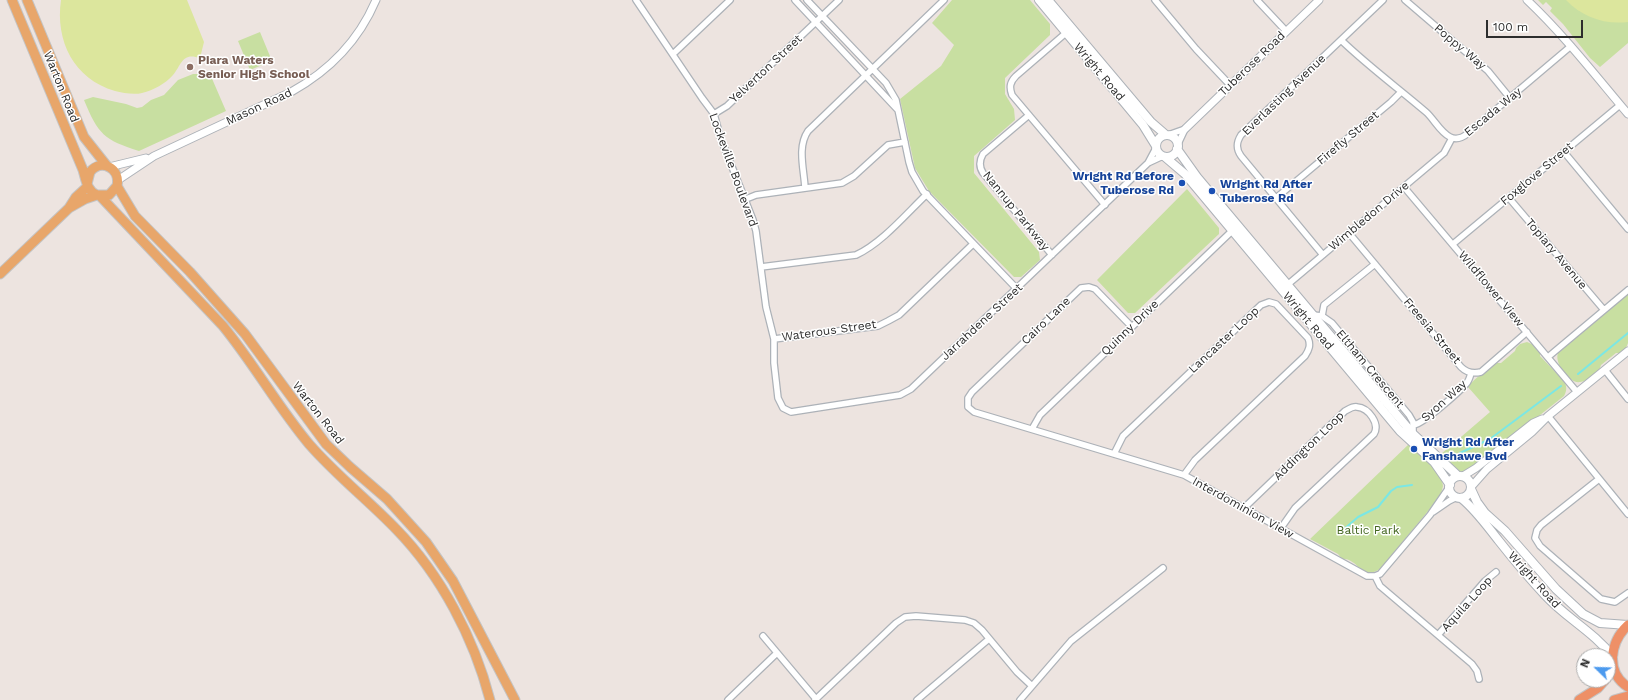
<!DOCTYPE html>
<html>
<head>
<meta charset="utf-8">
<style>
  body { margin:0 }
  #map { position:relative; width:1628px; height:700px; overflow:hidden; background:#ede4e0; font-family:"Work Sans",sans-serif }
  canvas { display:block }
  .north { position:absolute; left:1576px; top:648px; width:40px; height:40px; box-sizing:border-box; background:#fff; border:1px solid #ababab; border-radius:50%; rotate:293deg; font-size:11px; font-weight:700; line-height:16px; text-align:center; color:#2d2d2d }
  .north::after { content:''; display:block; margin:auto; width:14px; height:18px; background:#4c9aee; clip-path:polygon(50% 0,100% 100%,50% 72%,0 100%) }
  .scale { position:absolute; left:1486px; top:20px; width:97px; height:18px; box-sizing:border-box; border:2px solid #2d2d2d; border-top:0; padding-left:5px; font-size:12px; line-height:14px; white-space:nowrap; color:#2d2d2d; -webkit-text-stroke:3px #fff; paint-order:stroke }
</style>
</head>
<body>
<div id="map">
<canvas width="1628" height="700"></canvas>
<div class="north">N</div>
<div class="scale">100 m</div>
</div>
<script>
const ctx = document.querySelector('canvas').getContext('2d');
ctx.lineJoin = 'round';
function fillPath(path, color) {
  ctx.fillStyle = color;
  ctx.fill(path, 'evenodd');
}
function strokePath(path, color, width, dash) {
  ctx.strokeStyle = color;
  ctx.lineWidth = width;
  ctx.lineCap = dash ? 'butt' : 'round';
  ctx.setLineDash(dash || []);
  ctx.stroke(path);
}
function label(font, color, halo, rows, align = 'center') {
  ctx.font = font + ' "Work Sans",sans-serif';
  ctx.lineWidth = 3;
  ctx.setLineDash([]);
  ctx.textBaseline = 'middle';
  ctx.strokeStyle = halo;
  ctx.fillStyle = color;
  for (const [text, x, y, turn = 0] of rows) {
    ctx.save();
    ctx.translate(x, y);
    ctx.rotate((+turn || 0) * Math.PI / 180);
    ctx.textAlign = isNaN(turn) ? turn : align;
    if (halo) ctx.strokeText(text, 0, 0);
    ctx.fillText(text, 0, 0);
    ctx.restore();
  }
}
const green = new Path2D(`
  M952,0H1030L1050,24V35L1005,78V94L1014,109L1015,120L974,156V173L1039,252L1040,260L1021,277H1014L929,191L915,168L900,99L941,66L954,45L932,23Z
  M1538,0H1628V43L1600,67L1590,58L1563,24L1550,11L1552,8L1546,2L1543,5Z
  M260,32L272,61L250,70L238,41Z
  M193,74H210L226,111L139,151C104,140 98,134 84,100L93,97L126,104L137,108L142,107L151,100L164,95L178,80Z
  M1187,189L1219,228V234L1135,313H1128L1097,280Z
  M1628,294V343L1626,348L1619,353H1616L1601,365L1600,368C1595,373 1587,382 1580,382C1569,384 1554,363 1558,353Z
  M1527,342L1534,345L1540,352V356L1564,381C1567,387 1567,390 1564,396L1472,469L1461,473L1440,455L1490,412L1468,387C1476,376 1487,371 1497,363H1501L1515,351L1516,348L1520,344Z
  M1409,444L1432,463L1441,475L1443,486L1441,494L1429,510L1381,568C1362,583 1358,557 1342,559L1338,554L1310,539Z`);
const pitch = new Path2D(`
  M61,0H187L204,42L200,58C182,52 182,64 173,75C165,84 154,90 142,93C134,95 123,93 115,91C74,79 55,41 61,0Z
  M1566,0H1628V22C1605,25 1582,17 1566,0Z`);
const stream = new Path2D(`
  M1578,374L1628,333
  M1460,453L1490,439L1561,386
  M1342,531L1358,517L1378,507L1391,491L1397,487L1412,485`);
const minor = new Path2D(`
  M636,0L702,98L714,114L721,139L753,220L756,231L766,307L774,339V363L778,398L783,408L791,412L900,395L911,389L1148,163L1163,156
  M795,0L898,110
  M807,0L886,83L896,100L909,162L912,172L923,191L1017,289
  M1155,0L1196,49L1230,85
  M1257,0L1286,31
  M1405,0L1488,71L1510,98
  M1067,32L1016,76C1010,82 1009,87 1012,95L1105,205
  M1341,40C1368,66 1398,88 1426,112C1434,119 1440,132 1450,137C1456,140 1462,138 1467,134L1571,46
  M673,54L730,0
  M714,114L727,106L839,0
  M1029,115L983,154C979,161 979,167 983,173L1052,255
  M1168,135L1185,129
  M1177,146L1185,129
  M1564,152L1628,229
  M1148,163L1156,148
  M1404,187L1577,392
  M805,188C804,169 797,147 808,131L944,0
  M1276,198L1391,102L1401,92
  M1509,198L1604,310
  M746,199L756,195L842,183L854,176L888,145L905,142
  M1349,233L1461,367C1467,373 1473,374 1481,372L1527,332
  M1453,244L1620,105
  M1323,255L1241,156C1236,149 1236,143 1241,135L1383,0
  M761,267L856,255C882,243 906,214 927,194
  M1286,286L1444,153L1452,138
  M1313,315L1322,316L1332,323L1409,415L1413,422V434
  M1322,316L1324,305L1375,264
  M1132,327L1095,289L1089,287L1081,288L972,392L968,398V407L974,412L1184,475L1367,576H1375L1380,586L1472,664L1477,671L1479,679
  M774,339L878,326L888,321L899,315L973,244
  M1548,357L1628,290
  M1605,370L1628,399
  M1548,416L1628,514
  M1414,425C1424,423 1458,393 1466,384C1469,381 1470,377 1471,373
  M1032,429L1040,415L1233,230
  M1114,454L1123,436L1261,305L1269,302L1276,304L1308,338C1311,345 1309,350 1305,356L1195,460L1184,475
  M1599,479L1541,525L1537,530L1535,538L1540,546L1601,599L1615,602L1628,593
  M1244,508L1345,411C1349,409 1353,406 1357,407C1369,408 1380,424 1374,434L1295,508L1281,528
  M1433,512L1449,501L1457,497
  M1375,576L1380,574L1430,515L1450,486
  M1438,635L1485,581L1496,572
  M763,636L816,699
  M728,700L777,653
  M815,700L896,623L905,617L916,616L965,620L974,623L982,630L1017,672L1032,686
  M917,700L989,639
  M1020,700L1071,641L1163,568`);
const tertiary = new Path2D(`
  M1527,0C1564,35 1595,75 1628,114
  M1185,129L1319,0
  M109,167L146,158
  M118,180L154,156L291,92C329,71 359,40 376,0
  M1463,476L1476,468L1533,423L1542,419
  M1471,487L1487,469L1532,432L1548,416L1628,351`);
const secondary = new Path2D(`
  M1039,0L1143,125L1156,146
  M1048,0L1151,122L1166,135
  M1156 146a11 11 0 1 1 22 0a11 11 0 1 1-22 0Z
  M1177,149L1197,177L1413,434L1458,476
  M1165,157L1185,174L1400,431L1434,462L1450,485
  M1449 487a11 11 0 1 1 22 0a11 11 0 1 1-22 0Z
  M1471,489L1477,502L1485,513L1505,531L1556,589L1583,614L1600,623L1628,625
  M1461,498C1476,510 1487,526 1499,541C1514,560 1529,578 1545,595C1566,618 1594,632 1613,657`);
const primary = new Path2D(`
  M12,0L83,170C86,180 87,191 97,195H109L117,186C121,168 101,158 90,172L87,184
  M27,0L84,137L107,166
  M117,186L135,216L190,272L245,334L326,444L350,467L387,499L426,542L453,581L515,700
  M100,196L223,326C254,364 278,407 309,444C336,475 368,500 396,529C441,575 474,638 490,700
  M69,208L85,199L97,195
  M0,274L69,208L76,197L88,186`);
const trunk = new Path2D(`
  M1628,625C1610,642 1605,672 1628,687
  M1579,700L1598,688L1605,680
  M1614,700L1628,696`);
const markers = [
  [190,67,4,"#8d6e63"],
  [1182,183,4,"#1a4fb4"],
  [1212,191,4,"#1a4fb4"],
  [1414,449,4,"#1a4fb4"]
];
const streetNames = [
  ["Poppy Way",1460,47,40],
  ["Tuberose Road",1252,64,-44],
  ["Yelverton Street",766,69,-43],
  ["Wright Road",1099,72,50],
  ["Warton Road",61,87,68],
  ["Everlasting Avenue",1284,95,-44],
  ["Mason Road",259,107,-25],
  ["Escada Way",1493,112,-39],
  ["Firefly Street",1348,138,-40],
  ["Lockeville Boulevard",733,170,70],
  ["Foxglove Street",1537,174,-40],
  ["Nannup Parkway",1016,211,51],
  ["Wimbledon Drive",1369,216,-40],
  ["Topiary Avenue",1556,254,50],
  ["Wildflower View",1491,289,50],
  ["Cairo Lane",1046,321,-44],
  ["Wright Road",1308,321,50],
  ["Jarrahdene Street",982,322,-43],
  ["Quinny Drive",1130,328,-44],
  ["Waterous Street",829,331,-8],
  ["Freesia Street",1432,331,50],
  ["Lancaster Loop",1224,340,-43],
  ["Eltham Crescent",1370,369,50],
  ["Syon Way",1444,401,-42],
  ["Warton Road",318,413,52],
  ["Addington Loop",1309,446,-44],
  ["Interdominion View",1243,508,29],
  ["Wright Road",1534,580,48],
  ["Aquila Loop",1467,604,-48]
];
const educationNames = [
  ["Piara Waters",198,60],
  ["Senior High School",198,74]
];
const transitNames = [
  ["Wright Rd Before",1174,176,"right"],
  ["Tuberose Rd",1174,190,"right"],
  ["Wright Rd After",1220,184],
  ["Tuberose Rd",1220,198],
  ["Wright Rd After",1422,442],
  ["Fanshawe Bvd",1422,456]
];
const parkNames = [
  ["Baltic Park",1368,530]
];
fillPath(green, '#c8dfa1');
fillPath(pitch, '#dce69d');
strokePath(stream, '#7be7e4', 2);
strokePath(minor, '#adb2b8', 8);
strokePath(tertiary, '#adb2b8', 9);
strokePath(secondary, '#adb2b8', 10);
strokePath(primary, '#c4c4c4', 11);
strokePath(trunk, '#c4c4c4', 11);
strokePath(minor, '#fff', 5.5);
strokePath(tertiary, '#fff', 7);
strokePath(secondary, '#fff', 8);
strokePath(primary, '#e8a66a', 9);
strokePath(trunk, '#ee9067', 9);
for (const [x, y, r, color] of markers) {
  const dot = new Path2D();
  dot.arc(x, y, r, 0, 2 * Math.PI);
  ctx.fillStyle = color;
  ctx.fill(dot);
  strokePath(dot, '#fff', 1.5);
}
label('12px', '#2d2d2d', '#fff', streetNames);
label('bold 12px', '#785e54', '#fff', educationNames, 'left');
label('bold 12px', '#164399', '#fff', transitNames, 'left');
label('12px', '#436620', '#fff', parkNames);
</script>
</body>
</html>
